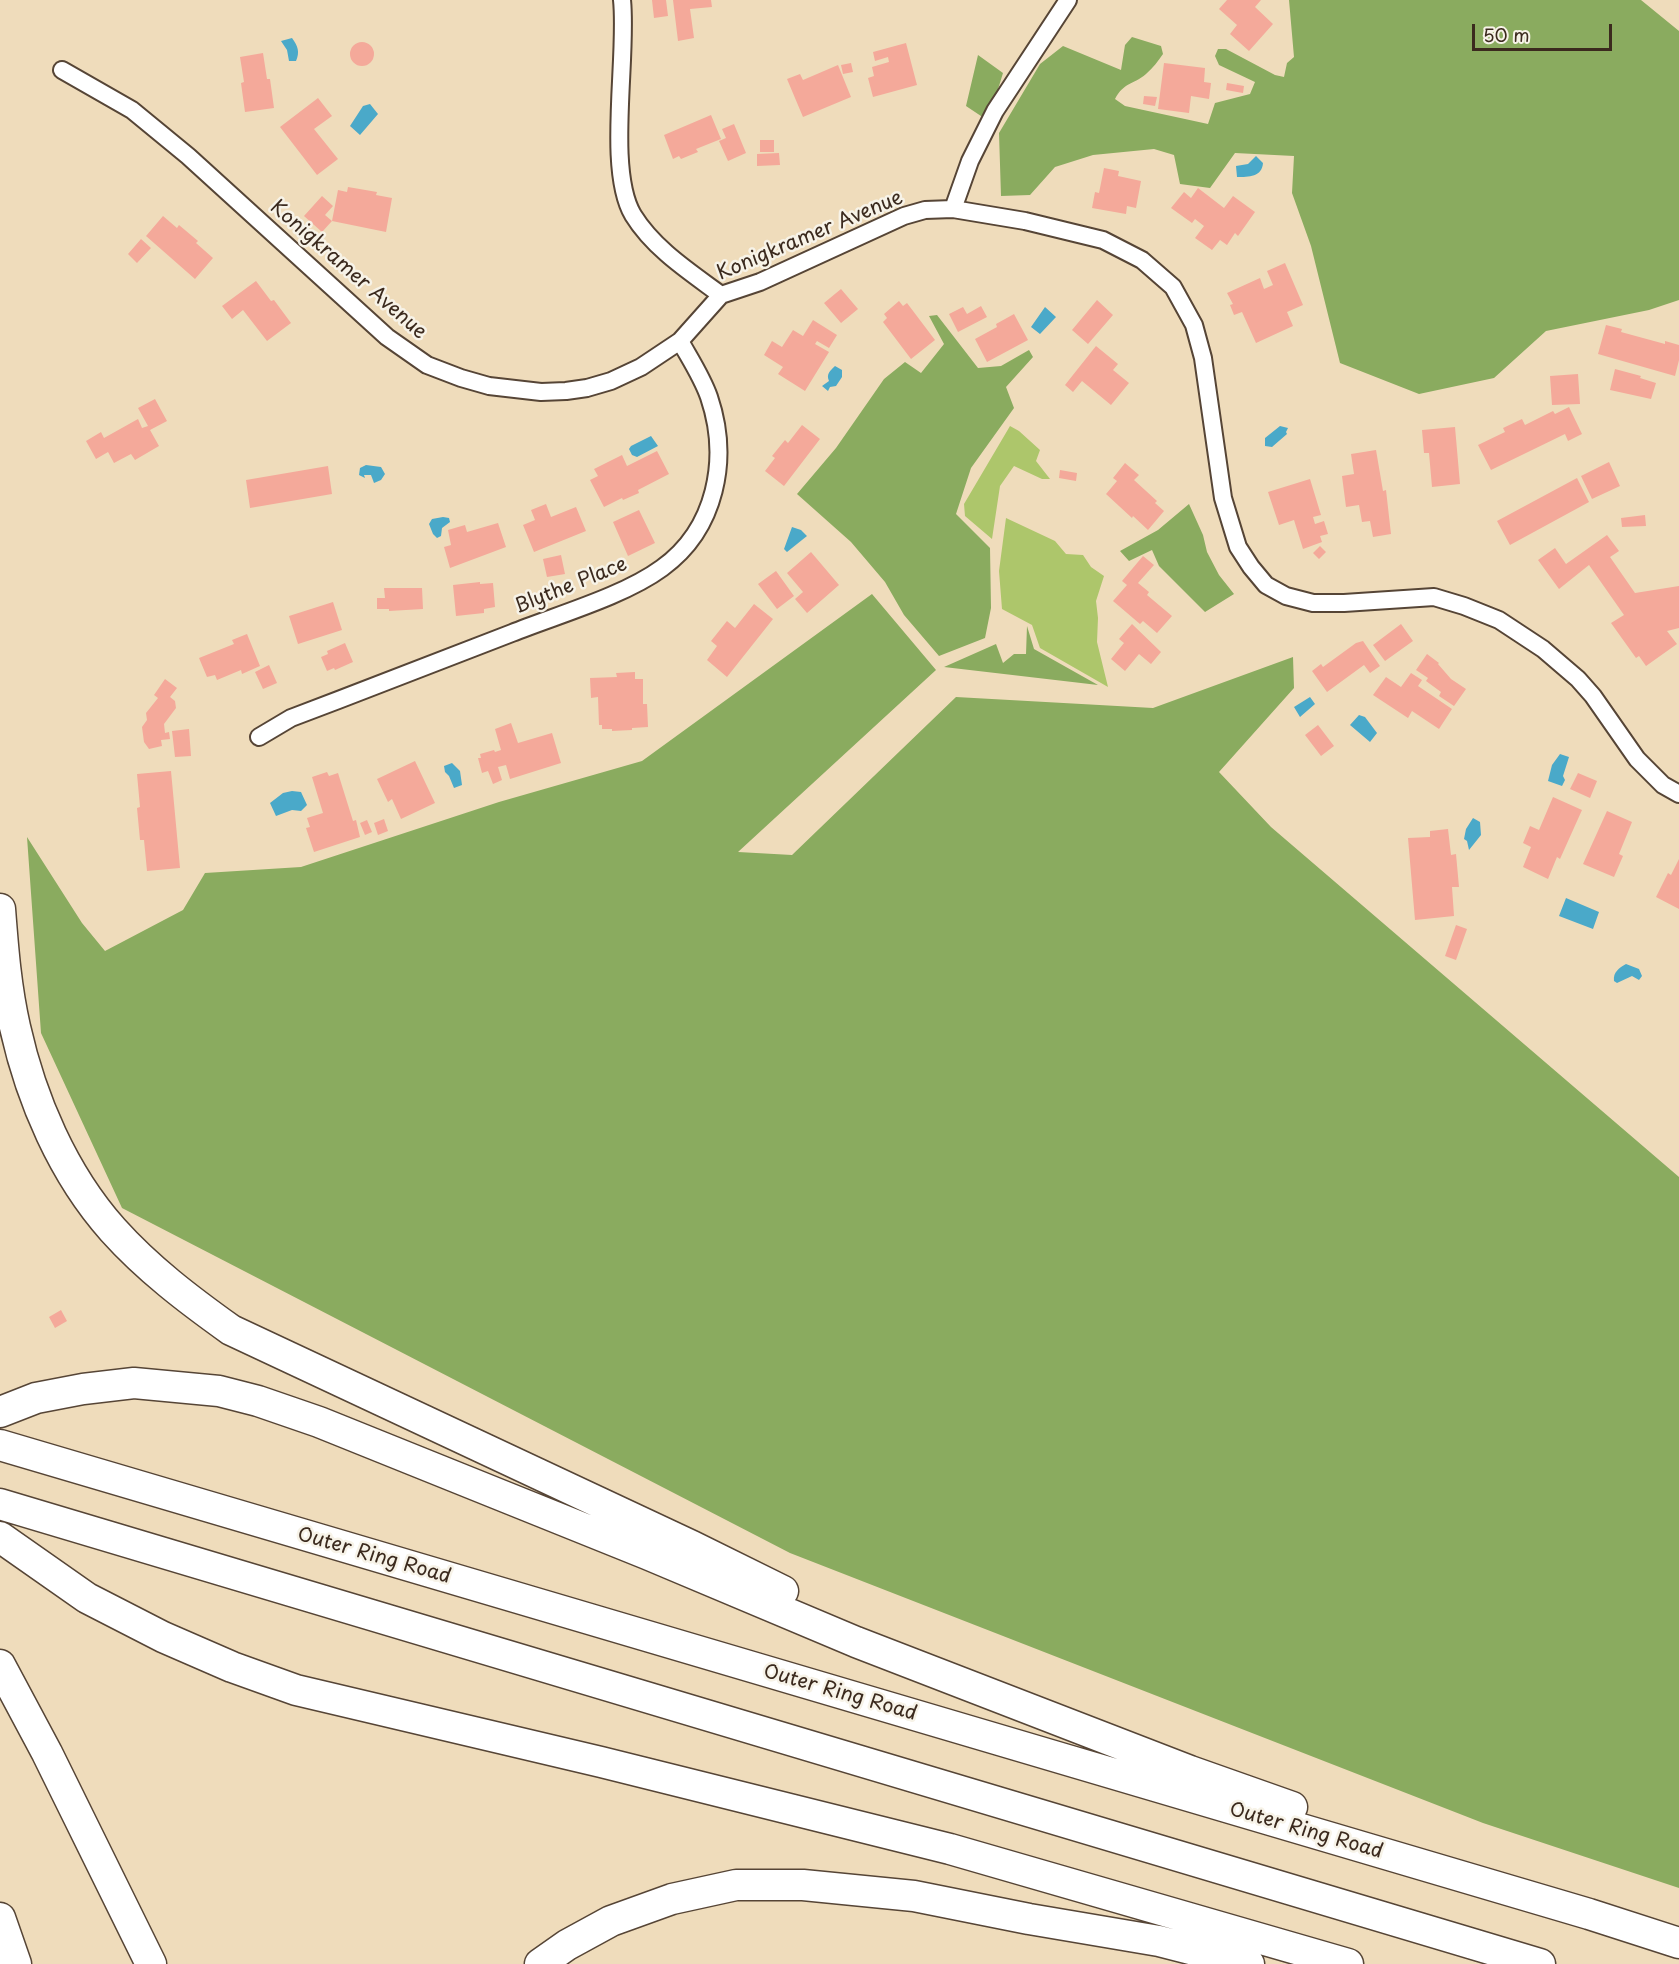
<!DOCTYPE html>
<html>
<head>
<meta charset="utf-8">
<style>
  body { margin:0 }
  #map { position:relative; width:1679px; height:1964px; overflow:hidden; background:#efdcbb; font-family:"Playpen Sans",sans-serif }
  canvas { display:block }
  .scale { position:absolute; left:1472px; top:24px; width:140px; height:27px; box-sizing:border-box; border:3px solid #3b2a1e; border-top:0; padding-left:8px; font-size:18px; line-height:21px; white-space:nowrap; color:#3b2a1e; -webkit-text-stroke:4px #f7f3e8; paint-order:stroke }
</style>
</head>
<body>
<div id="map">
<canvas width="1679" height="1964"></canvas>
<div class="scale">50 m</div>
</div>
<script>
const ctx = document.querySelector('canvas').getContext('2d');
ctx.lineJoin = 'round';
function fillPath(path, color) {
  ctx.fillStyle = color;
  ctx.fill(path, 'evenodd');
}
function strokePath(path, color, width, dash) {
  ctx.strokeStyle = color;
  ctx.lineWidth = width;
  ctx.lineCap = dash ? 'butt' : 'round';
  ctx.setLineDash(dash || []);
  ctx.stroke(path);
}
function label(font, color, halo, rows, align = 'center') {
  ctx.font = font + ' "Playpen Sans",sans-serif';
  ctx.lineWidth = 5;
  ctx.setLineDash([]);
  ctx.textBaseline = 'middle';
  ctx.strokeStyle = halo;
  ctx.fillStyle = color;
  for (const [text, x, y, turn = 0] of rows) {
    ctx.save();
    ctx.translate(x, y);
    ctx.rotate((+turn || 0) * Math.PI / 180);
    ctx.textAlign = isNaN(turn) ? turn : align;
    if (halo) ctx.strokeText(text, 0, 0);
    ctx.fillText(text, 0, 0);
    ctx.restore();
  }
}
const green = new Path2D(`
  M1010,426L1019,431L1040,450L1036,461L1050,479H1042L1014,466L1000,486L992,539L965,516L964,504Z
  M1006,518L1055,541L1066,554L1083,555L1091,567L1104,576L1096,601L1098,618L1097,642L1108,687L1040,648L1032,625L1002,609L999,571Z`);
const forest = new Path2D(`
  M1289,0H1641L1679,31V300L1649,310L1546,331L1494,378L1419,394L1340,363L1311,246L1292,193L1294,156L1235,153L1210,188L1180,184L1174,155L1154,149L1093,155L1055,167L1030,195L1001,196L999,133L1040,64L1063,46L1121,70L1125,45L1132,37L1161,46L1163,54C1158,61 1153,68 1146,74C1133,85 1124,82 1115,99L1125,106L1208,124L1215,103L1250,94L1255,82L1219,65L1215,56L1218,49H1226L1275,75L1284,77L1287,63L1294,57Z
  M978,55L1003,73L995,99L984,118L966,106Z
  M937,315L978,368L1001,366L1029,350L1033,357L1006,387L1014,408L971,468L956,514L990,548L991,608L985,638L939,656L904,615L885,582L851,542L797,494L836,448L884,379L905,362L921,373L944,344L929,316Z
  M1189,504L1203,535L1207,552L1219,575L1234,594L1205,612L1159,566L1152,550L1129,561L1120,551L1158,530Z
  M872,594L936,670L738,852L792,855L956,697L1153,708L1293,657L1294,688L1219,772L1271,827L1679,1177V1888L1483,1823L790,1553L122,1208L41,1033L27,837L82,923L105,951L183,910L205,873L301,867L499,802L642,761Z
  M1027,626L1034,649L1098,685L944,667L996,644L1003,663L1014,654H1026Z`);
const water = new Path2D(`
  M292,38C298,46 300,52 296,61H289L287,50L281,41Z
  M370,104L378,114L360,135L350,126L363,106Z
  M1256,156L1263,163C1262,177 1249,177 1237,177L1236,166L1248,164Z
  M1045,307L1056,317L1040,334L1031,327Z
  M835,366L842,370V377L836,386L830,387L828,391L822,386L829,381C826,374 830,371 835,366Z
  M1280,426L1288,428L1286,432L1287,434L1272,447L1265,446V438Z
  M651,436L658,446L637,457L632,455L629,449L631,446Z
  M366,465L381,467L385,474L381,480L374,483L371,475H364L365,478L359,475L360,468Z
  M443,517L449,518L450,522L442,528L441,536L437,538L433,534L429,524L432,519Z
  M792,527L801,530L807,536L787,552L784,549Z
  M1310,697L1315,704L1300,717L1294,707Z
  M1359,715L1365,717L1377,733L1370,742L1350,725Z
  M1560,754L1569,757L1563,776L1565,780L1562,786L1548,781L1552,765Z
  M452,763L460,771L462,785L454,788L449,776L445,772L444,766Z
  M292,791L301,792L307,805L301,811L292,810L276,816L270,803L283,793Z
  M1473,818L1480,822L1481,835L1469,850L1467,841L1464,839L1466,829Z
  M1566,898L1599,912L1593,929L1559,916Z
  M1626,964L1639,969L1642,976L1639,980L1632,976L1617,983L1614,981C1613,972 1619,968 1626,964Z`);
const building = new Path2D(`
  M652,0H666L668,16L654,18Z
  M673,0H711L712,7L690,9L694,38L678,41Z
  M1227,0H1261L1255,7L1273,24L1249,51L1230,34L1237,25L1219,9Z
  M350 54a12 12 0 1 1 24 0a12 12 0 1 1-24 0Z
  M906,43L917,85L873,97L868,78L874,76L872,67L889,62L888,57L875,61L873,52Z
  M263,53L267,79H270L274,108L245,112L241,83L244,82L240,57Z
  M851,63L853,72L843,74L841,65Z
  M1164,63L1205,68L1204,82L1211,83L1209,99L1191,96L1189,113L1158,109Z
  M838,65L851,97L803,117L787,79L800,74L803,80Z
  M1227,83L1244,86L1243,93L1226,90Z
  M1144,96L1157,97L1155,106L1143,104Z
  M318,98L332,116L314,129L338,159L317,175L280,127Z
  M711,115L721,139L696,149L698,152L681,159L679,156L673,159L664,135Z
  M734,124L746,153L728,161L719,141L726,138L722,129Z
  M760,140H774V152H760Z
  M779,153L780,165L757,166V154Z
  M1104,168L1119,171L1118,176L1141,181L1136,208L1127,206L1126,214L1092,208L1095,192L1099,193Z
  M348,187L377,192L376,195L392,198L386,232L332,221L338,190L347,192Z
  M1198,188L1224,208L1233,196L1255,212L1238,236L1235,233L1227,245L1220,240L1212,250L1195,238L1204,226L1195,219L1192,223L1171,208L1184,192L1191,198Z
  M322,196L333,206L325,215L332,221L322,232L304,216Z
  M163,216L177,228L179,225L198,241L196,243L213,258L195,279L146,236Z
  M141,239L151,248L137,263L128,254Z
  M1285,263L1303,305L1287,312L1293,326L1256,343L1242,312L1234,315L1230,305L1233,304L1227,293L1260,278L1264,289L1273,285L1267,271Z
  M256,281L271,301L274,300L291,323L267,341L243,310L232,319L222,306Z
  M841,289L858,309L841,323L824,303Z
  M1097,300L1113,315L1088,344L1072,330Z
  M899,301L903,306L907,303L935,340L911,359L883,322L887,318L884,314Z
  M981,306L987,317L958,332L949,314L963,307L967,314Z
  M1014,314L1028,340L987,362L975,339L997,327L996,324Z
  M813,320L837,335L829,348L817,341L815,344L829,352L805,391L778,374L783,367L764,355L772,341L782,347L793,330L803,336Z
  M1606,325L1622,329L1621,332L1665,344V341L1679,345V360L1675,376L1598,354Z
  M1096,346L1118,364L1113,370L1129,383L1111,405L1082,381L1073,392L1065,385Z
  M1615,369L1641,376L1640,378L1656,383L1651,399L1610,390Z
  M1578,374L1580,404L1552,405L1550,376Z
  M155,399L167,421L150,430L159,446L135,460L131,454L114,463L108,452L96,459L86,441L101,432L104,438L138,419L142,428L148,426L138,408Z
  M1569,407L1582,434L1568,441L1565,434L1491,470L1478,445L1505,432L1503,428L1522,419L1525,425L1553,411L1555,414Z
  M802,425L820,439L784,486L765,471L775,458L772,456L785,440L788,443Z
  M1455,427L1460,484L1432,487L1429,453H1424L1422,430Z
  M1376,450L1383,491L1386,490L1391,534L1373,537L1370,521L1362,522L1359,505L1346,507L1342,476L1354,474L1351,454Z
  M657,451L669,474L638,490L639,493L623,500L622,498L604,507L590,480L598,476L594,469L622,455L627,466Z
  M1609,462L1620,486L1592,499L1581,476Z
  M1125,463L1139,475L1134,480L1157,501L1155,503L1164,511L1148,530L1133,516L1132,518L1106,494L1117,481L1113,478Z
  M328,466L332,494L250,508L246,480Z
  M1060,470L1077,473L1076,481L1059,478Z
  M1577,478L1589,502L1510,545L1497,521Z
  M1310,479L1321,515L1313,517L1315,524L1324,521L1328,534L1320,536L1322,542L1303,549L1294,520L1279,525L1268,492Z
  M546,504L551,517L576,507L586,531L534,552L523,525L535,520L531,510Z
  M639,510L655,543L628,556L613,522Z
  M1645,515L1646,526L1622,527L1621,518Z
  M498,523L506,547L450,568L444,547L451,545L448,530L465,525L467,532Z
  M1607,535L1619,551L1610,557L1635,593L1679,586V628L1667,631L1677,644L1646,666L1639,656L1636,658L1611,623L1624,615L1589,565L1559,589L1538,560L1555,548L1566,564Z
  M1320,546L1326,552L1319,559L1313,553Z
  M811,552L839,585L807,613L795,599L803,592L787,573Z
  M561,555L565,574L547,577L543,559Z
  M1143,556L1154,565L1138,583L1149,592L1147,595L1172,616L1157,633L1143,621L1140,624L1113,601L1127,585L1122,581Z
  M776,571L794,596L777,609L758,584Z
  M480,582V584L493,583L495,607L484,609V613L456,616L453,585Z
  M384,588H422L423,609L389,611V609H377V598H385Z
  M333,602L342,630L298,644L289,616Z
  M754,604L773,619L727,677L707,660L717,646L711,641L727,621L735,628Z
  M1132,624L1161,652L1151,664L1139,654L1125,671L1111,659L1124,643L1119,639Z
  M1401,624L1413,641L1385,661L1373,645Z
  M247,634L260,666L242,674L241,670L217,680L215,675L207,677L199,658L234,644L232,640Z
  M1363,641L1380,666L1370,673L1364,665L1327,692L1312,671L1321,664L1323,667L1356,643Z
  M345,643L353,662L335,670L334,668L327,671L321,657L328,654L327,651Z
  M1427,654L1439,663L1438,664L1451,679L1466,689L1454,706L1439,696L1441,692L1426,681L1428,678L1416,670Z
  M269,665L277,683L263,689L255,672Z
  M635,672V679H643V704H647L648,727L632,728V730L612,731V729H602V725H599L598,697L591,698L590,678L617,677L616,673Z
  M1411,673L1422,680L1418,686L1452,709L1439,729L1412,711L1408,718L1373,695L1386,677L1401,687Z
  M165,679L177,688L170,697L175,701L176,708L164,724L165,733L169,732L170,739L161,740L162,746L149,749L144,742L142,727L147,720L146,713L158,698L154,695Z
  M511,723L518,743L552,733L561,763L510,779L506,765L498,767L502,780L493,784L488,771L482,773L478,758H481L480,754L494,750L495,752L501,750L495,729Z
  M1318,725L1334,746L1321,756L1305,735Z
  M189,729L191,756L175,757L172,731Z
  M415,761L435,803L401,819L392,799L388,802L377,779Z
  M171,771L180,868L147,871L144,840H140L137,808L140,807L137,774Z
  M327,772L329,776L338,773L353,821L356,820L360,837L314,852L306,828L310,827L307,818L323,813L312,777Z
  M1578,773L1597,781L1590,798L1570,789Z
  M1553,797L1582,810L1560,859L1557,857L1548,879L1523,867L1531,847L1523,843L1530,826L1539,830Z
  M1607,811L1632,822L1619,854L1623,856L1614,877L1583,864Z
  M384,819L388,831L378,835L374,823Z
  M367,820L372,832L365,835L360,823Z
  M1448,829L1451,855L1456,854L1459,887H1452L1454,916L1415,920L1408,838L1430,837V831Z
  M1679,859V909L1656,897L1668,873L1671,875Z
  M1456,925L1467,929L1456,960L1445,956Z
  M61,1310L67,1321L55,1328L49,1317Z`);
const minor = new Path2D(`
  M622,0C628,57 606,169 633,215C654,249 690,272 721,295
  M62,70L132,110L188,156L387,337L427,365L461,378L489,386L541,392L566,391L587,388L611,381L641,367L680,341L721,295L760,282L904,216L925,210L953,209L1025,221L1103,240L1142,260L1173,287L1194,325L1203,358L1223,498L1238,547L1251,567L1266,585L1286,596L1313,603H1344L1434,597L1464,606L1499,620L1543,649L1578,679L1593,696L1637,759L1663,785L1679,794
  M953,209L970,161L995,111L1068,0
  M259,737L291,718C365,690 439,661 512,633C557,615 624,596 662,568C716,529 730,459 709,397C702,377 690,359 680,341`);
const motorway = new Path2D(`
  M0,909C3,948 6,988 15,1027C31,1099 63,1174 113,1230C148,1269 189,1300 231,1330L692,1546L783,1591
  M0,1412L36,1398L83,1389L134,1383L219,1391L258,1401L319,1422L647,1554L856,1642L1190,1771L1292,1807
  M0,1445L1589,1914L1679,1943
  M0,1504L1540,1964
  M0,1537L87,1598L163,1637L232,1667L296,1690L601,1762L950,1849L1348,1964
  M0,1665L47,1753L151,1964
  M0,1918L16,1964
  M540,1964L567,1945L611,1921L672,1899L736,1885H803L914,1896L1029,1919L1159,1941L1249,1964`);
const streetNames = [
  ["Konigkramer Avenue",810,236,-23],
  ["Konigkramer Avenue",348,270,41],
  ["Blythe Place",571,586,-22],
  ["Outer Ring Road",374,1556,16],
  ["Outer Ring Road",840,1693,16],
  ["Outer Ring Road",1306,1831,16]
];
fillPath(green, '#adc66b');
fillPath(forest, '#8aab5f');
fillPath(water, '#4aa9c9');
fillPath(building, '#f4a99a');
strokePath(minor, '#564536', 20);
strokePath(motorway, '#564536', 33);
strokePath(minor, '#fff', 16);
strokePath(motorway, '#fff', 30);
label('20px', '#3b2a1e', '#f7f3e8', streetNames);
</script>
</body>
</html>
